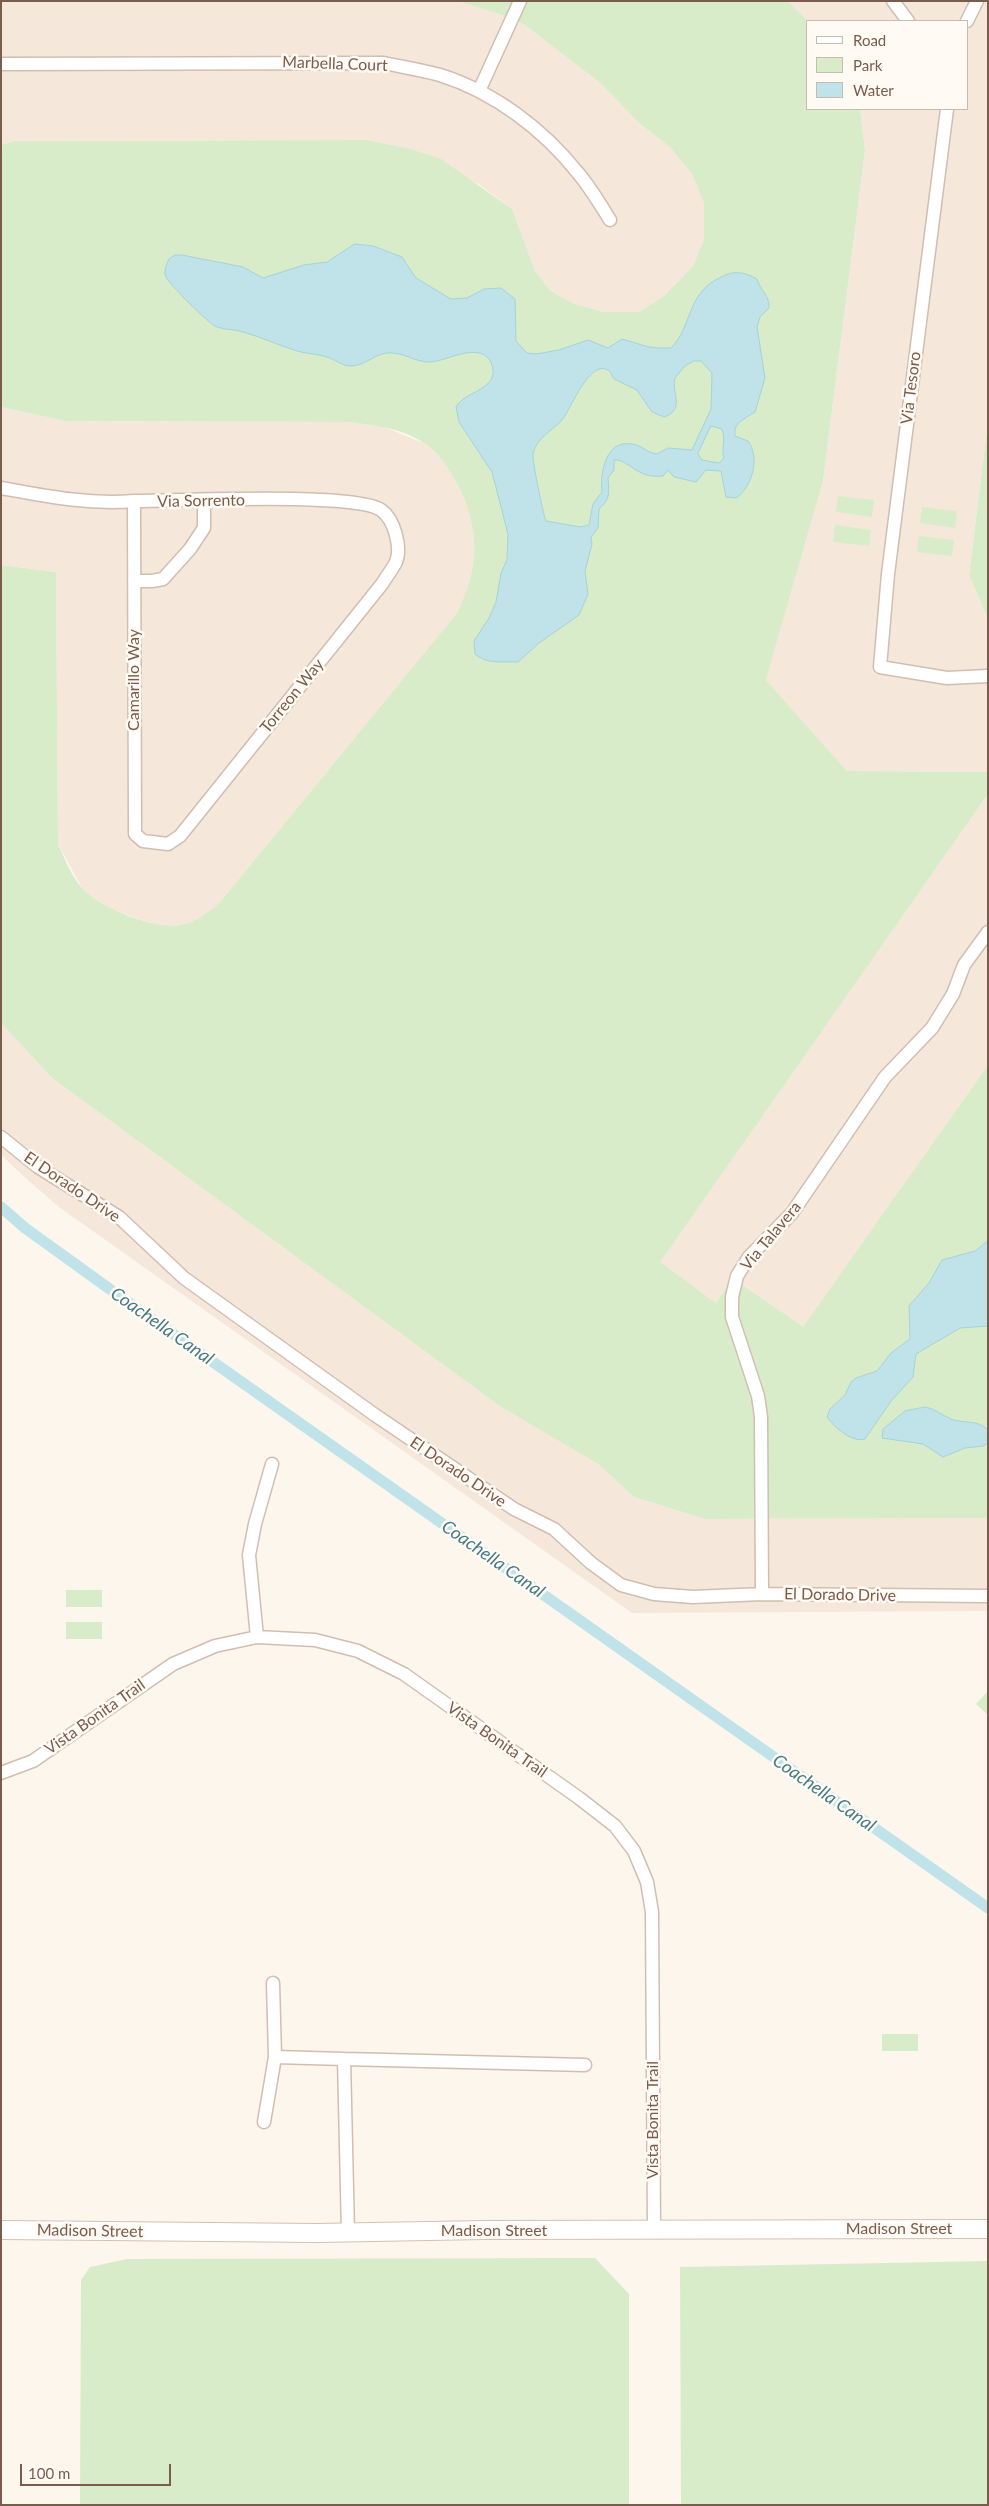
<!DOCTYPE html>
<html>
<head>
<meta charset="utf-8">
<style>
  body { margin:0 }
  #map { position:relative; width:989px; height:2506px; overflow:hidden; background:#fdf6ec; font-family:Lato,sans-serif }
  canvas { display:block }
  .frame { position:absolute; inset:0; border:2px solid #7a5c4d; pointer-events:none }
  .legend { position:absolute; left:806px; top:20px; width:162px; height:90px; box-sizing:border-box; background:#fffaf3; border:1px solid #cabbb1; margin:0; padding:6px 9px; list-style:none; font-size:15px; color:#7a5c4d }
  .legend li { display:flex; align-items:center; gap:10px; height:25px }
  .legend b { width:25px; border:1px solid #cabbb1 }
  .scale { position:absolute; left:20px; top:2464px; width:151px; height:22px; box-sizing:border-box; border:2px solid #7a5c4d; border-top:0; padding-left:6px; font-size:15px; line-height:18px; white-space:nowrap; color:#7a5c4d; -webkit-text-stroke:4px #fffaf3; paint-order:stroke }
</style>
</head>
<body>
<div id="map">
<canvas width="989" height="2506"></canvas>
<div class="frame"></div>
<ul class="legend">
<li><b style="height:6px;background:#fff"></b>Road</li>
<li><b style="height:14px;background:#d8ecc9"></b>Park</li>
<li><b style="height:14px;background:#bfe3e8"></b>Water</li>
</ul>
<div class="scale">100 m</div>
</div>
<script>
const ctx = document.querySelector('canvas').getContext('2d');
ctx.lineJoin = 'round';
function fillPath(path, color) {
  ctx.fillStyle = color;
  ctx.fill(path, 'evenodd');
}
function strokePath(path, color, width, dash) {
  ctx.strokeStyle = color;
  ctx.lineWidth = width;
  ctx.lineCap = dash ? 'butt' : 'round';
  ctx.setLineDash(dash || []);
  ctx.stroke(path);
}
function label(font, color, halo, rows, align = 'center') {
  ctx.font = font + ' Lato,sans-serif';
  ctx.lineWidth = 5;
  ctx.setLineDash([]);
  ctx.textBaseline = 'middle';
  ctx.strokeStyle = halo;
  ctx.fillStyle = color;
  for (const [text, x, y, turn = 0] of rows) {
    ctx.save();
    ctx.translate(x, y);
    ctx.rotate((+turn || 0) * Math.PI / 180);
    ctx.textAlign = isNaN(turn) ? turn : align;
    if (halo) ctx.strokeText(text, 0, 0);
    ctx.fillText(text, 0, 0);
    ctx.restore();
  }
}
const residential = new Path2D(`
  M1,1H457L499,14L525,25L600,83L640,124L670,147L692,174L704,202V239L693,266L664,296L639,312H604L572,303L551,291L535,271L512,209L480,185L407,148L367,140L14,141L1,145Z
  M788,1H988V422L969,575L988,619V772L847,771L766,680L823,481L865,150L860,109H968V21H808Z
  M1,407L65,421L347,422L381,426L424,443L440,457L452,473L472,518L475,543L474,566L467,592L457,613L220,902L203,917L183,925L165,926L141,920L111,909L92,897L82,888L58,844L56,572L1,565Z
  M988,794V1065L803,1328L734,1278L716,1303L659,1262Z
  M1,1023L52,1078L501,1407L598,1464L634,1497L705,1519L988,1518V1611L632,1613L59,1207L30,1182L1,1155Z`);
const green = new Path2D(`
  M457,1H788L808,21V109H860L865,150L823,481L766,680L847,771L988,772V794L660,1262L716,1303L733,1278L803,1327L988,1065V1518L705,1519L634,1497L598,1464L501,1407L52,1078L1,1023V565L56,572L58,844C65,859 71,876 82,888C100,908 158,932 185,924C199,920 209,912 220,902L457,613C479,569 481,533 459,488C451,471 440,454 424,443C402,428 373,425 347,422L65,421L1,407V145L14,141L367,140L407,148L441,159L512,209L535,271L551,291L572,303L604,312H639L664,296L693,266L704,239V203L692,174L670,147L640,124L600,83L525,25L499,14Z
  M988,422V619L969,575Z
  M838,496L874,500L872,517L836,512Z
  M922,507L957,511L955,528L920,523Z
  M835,525L871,530L869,546L833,542Z
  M919,536L954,540L952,556L917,552Z
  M66,1590H102V1607H66Z
  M66,1622H102V1639H66Z
  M987,1692H988V1715L976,1704Z
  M882,2034H918V2051H882Z
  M595,2258L629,2294V2505H80L81,2280L90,2267L127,2259Z
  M988,2261V2505H681L680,2267Z`);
const water = new Path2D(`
  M355,244L373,246L402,257L416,278L451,299L467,298L484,289L501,288L515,299L516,341L527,353L536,354L559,350L588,340L608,348L622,339C644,345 647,349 671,348C693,326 686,293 721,277C734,270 745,272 757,279C760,290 770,296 769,308L760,317L757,327L765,378L755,412C745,419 733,422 735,436L748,441C760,457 753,486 736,498L726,497L721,471L706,470L696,482L674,477L668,470L663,476C636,479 629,459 614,460V470L608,478C609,493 611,498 599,509L598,528L591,537L592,544L585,571L588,594L579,615L539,643L518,662C502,661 488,665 475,654L474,641L489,618L496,602L501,573L507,560L508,534L492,472L459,422L456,407C464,391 500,390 492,365C483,339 447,361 431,362C416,363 402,351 386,353C374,355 364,366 351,366C343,366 337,361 330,358C320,354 307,354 297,351C278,345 261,337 243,332C235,329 225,330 217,327C210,325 169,284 166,277C163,271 167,264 169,259L175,255H182L243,267L263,278L304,265L327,262ZM694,361H701L712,373L711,409L692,450L668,448L657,454C648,453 641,445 632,444C605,439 600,474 602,492L593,504L589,525L580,527L546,521C543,514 532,460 533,454C537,437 551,432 562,420C570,411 589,359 608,370C611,371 612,377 614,379L637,390L652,412L664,417C686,409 671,393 675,378L685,366ZM711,426L722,429C726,440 721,448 724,458L719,463L702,460L698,454Z
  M988,1241V1326L960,1328L916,1354L913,1377L891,1401L865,1439C852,1443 834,1427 827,1417L830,1409L845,1395L851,1382L856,1378L877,1371L891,1353L910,1339L909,1306L929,1283L942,1260L975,1251Z
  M926,1407C935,1409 942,1415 951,1419C964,1424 977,1419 988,1430V1443L983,1446L965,1448L943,1457L923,1444L882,1438L883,1429L905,1411Z`);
const canal = new Path2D(`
  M1,1207L25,1228L118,1295L988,1908`);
const street = new Path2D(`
  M893,1L908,21
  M967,21L977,1
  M1,64L384,63C403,67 422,70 440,75C494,92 543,129 578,173C590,187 600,204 610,220
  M479,91L520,1
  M947,109L888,574L880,667L947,678L988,676
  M1,488C45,496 89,505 134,501C175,501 355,492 381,510C394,519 402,547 396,562C392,570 386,577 382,584L180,836L168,844L143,841L135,834L134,501
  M134,581H152L163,579L190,549L204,528V501
  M1,1137L38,1167L119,1217L184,1278L375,1415L514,1509L554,1529L591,1563L621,1585L654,1594L693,1597L762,1594L988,1596
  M762,1594L761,1417L758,1396L732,1317V1297L737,1276L749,1257L792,1213L885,1077L932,1028L953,994L964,965L988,932
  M257,1637L249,1555L255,1524L272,1464
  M1,1773L33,1761L173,1664L215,1646L257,1637L315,1640L358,1651L404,1674L579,1798L615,1826L634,1851L647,1882L652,1912L654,2230
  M273,1983L275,2057
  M264,2122L275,2057L344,2059
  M348,2233L344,2059L585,2065`);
const secondary = new Path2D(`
  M1,2230L316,2233L485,2230L988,2229`);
const streetNames = [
  ["Marbella Court",335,64,2],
  ["Via Tesoro",911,388,-83],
  ["Via Sorrento",201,501,-1],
  ["Camarillo Way",134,680,-90],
  ["Torreon Way",292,696,-51],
  ["El Dorado Drive",72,1187,34],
  ["Via Talavera",771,1236,-50],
  ["El Dorado Drive",458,1472,34],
  ["El Dorado Drive",840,1595,1],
  ["Vista Bonita Trail",95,1717,-35],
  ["Vista Bonita Trail",497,1740,35],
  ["Vista Bonita Trail",653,2120,-90],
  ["Madison Street",899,2229],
  ["Madison Street",90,2231,1],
  ["Madison Street",494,2231]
];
const waterNames = [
  ["Coachella Canal",162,1326,35],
  ["Coachella Canal",493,1559,35],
  ["Coachella Canal",824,1793,35]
];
fillPath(residential, '#f5e8da');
fillPath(green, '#d8ecc9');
fillPath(water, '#bfe3e8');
strokePath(water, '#a5d3da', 1);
strokePath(canal, '#bfe3e8', 11);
strokePath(street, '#d1beb0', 15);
strokePath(secondary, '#d6c0b0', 20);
strokePath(street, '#fff', 12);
strokePath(secondary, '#fff', 18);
label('16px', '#7a5c4d', '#fffaf3', streetNames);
label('italic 18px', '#437c86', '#fffaf3', waterNames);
</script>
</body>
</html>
